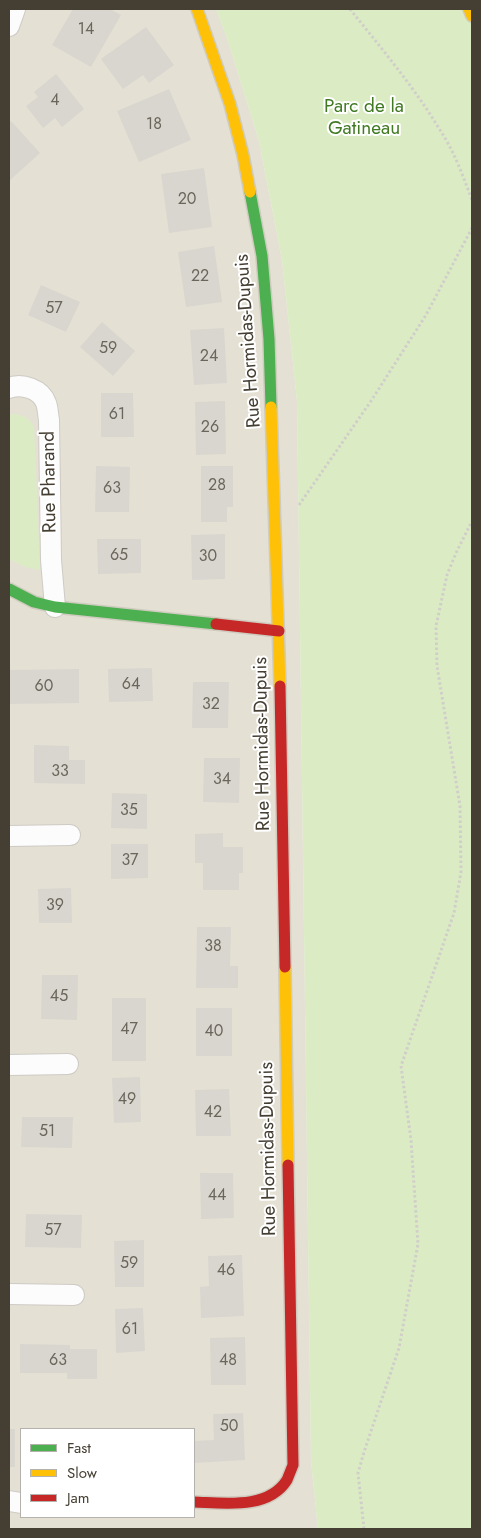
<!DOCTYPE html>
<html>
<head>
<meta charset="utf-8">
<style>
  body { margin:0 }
  #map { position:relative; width:481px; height:1538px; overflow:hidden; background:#f0eee8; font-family:Jost,sans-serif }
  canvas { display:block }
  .frame { position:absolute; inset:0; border:10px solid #453f33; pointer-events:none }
  .legend { position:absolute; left:20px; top:1428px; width:175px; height:90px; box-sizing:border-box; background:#fff; border:1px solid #b5b2ad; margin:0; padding:6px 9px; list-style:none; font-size:15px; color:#453f33 }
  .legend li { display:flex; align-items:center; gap:10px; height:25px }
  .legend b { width:25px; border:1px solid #b5b2ad }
</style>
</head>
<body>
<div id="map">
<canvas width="481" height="1538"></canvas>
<div class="frame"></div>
<ul class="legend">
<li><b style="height:6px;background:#4caf50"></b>Fast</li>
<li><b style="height:6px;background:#ffc107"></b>Slow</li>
<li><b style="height:6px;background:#c62828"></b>Jam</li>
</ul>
</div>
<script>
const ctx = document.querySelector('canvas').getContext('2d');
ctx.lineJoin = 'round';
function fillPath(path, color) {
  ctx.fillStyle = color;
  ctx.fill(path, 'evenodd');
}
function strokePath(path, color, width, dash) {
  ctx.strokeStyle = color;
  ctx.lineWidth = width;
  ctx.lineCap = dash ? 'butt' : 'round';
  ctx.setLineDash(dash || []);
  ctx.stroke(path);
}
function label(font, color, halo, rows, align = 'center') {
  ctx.font = font + ' Jost,sans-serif';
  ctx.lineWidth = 4;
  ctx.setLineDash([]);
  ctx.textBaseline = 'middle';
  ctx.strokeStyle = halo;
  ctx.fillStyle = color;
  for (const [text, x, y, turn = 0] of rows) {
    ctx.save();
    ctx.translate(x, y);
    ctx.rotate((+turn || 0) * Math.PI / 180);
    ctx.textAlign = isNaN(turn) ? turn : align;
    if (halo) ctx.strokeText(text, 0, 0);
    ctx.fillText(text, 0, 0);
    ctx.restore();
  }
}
const residential = new Path2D(`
  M9,9H216L228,41L259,141L282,260L297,401L311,1461L318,1529H9ZM21,1429H194V1517H21Z`);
const green = new Path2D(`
  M216,9H472V1529H318L311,1461L297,401L282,260L259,141L228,41Z
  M12,414C23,415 29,417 34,427L40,570L25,567L9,559V415Z`);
const building = new Path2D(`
  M73,9H110L121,15L91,67L52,45Z
  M146,27L174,65L149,83L143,75L123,89L101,59Z
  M56,74L84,109L62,127L55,118L43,128L26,106L38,97L34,92Z
  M169,89L191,140L139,162L117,111Z
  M11,121L40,153L9,181V124Z
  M204,168L212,227L169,233L161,174Z
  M214,246L222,302L186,307L178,252Z
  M41,285L80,302L66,332L28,315Z
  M102,322L135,351L113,376L80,347Z
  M224,328L227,383L194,385L190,330Z
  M101,393H133L134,437H101Z
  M225,401L226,454L196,455L195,402Z
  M96,466L130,467L129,512H95Z
  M201,466H233V507H227V522H201Z
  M225,534V579L192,580L191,535Z
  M97,539H141V573L98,574Z
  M152,668L153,701L109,702L108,669Z
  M79,669V703L9,704V670Z
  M193,682H229L228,728H192Z
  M34,745L69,746V760H85V784L34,783Z
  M204,758H240L239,803L203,802Z
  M112,793L147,794V829L111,828Z
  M223,833V847H243V873H239V890H203V863H195V834Z
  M111,844H148V878L111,879Z
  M71,888L72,923H39L38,889Z
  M197,927H231L230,966H238V988H196Z
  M42,975H78L77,1020L41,1019Z
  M112,998H146V1061H112Z
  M196,1008H232V1056H196Z
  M140,1077L141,1122L114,1123L112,1078Z
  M229,1089L231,1136H196L195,1090Z
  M22,1117H73L72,1148L21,1147Z
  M200,1173H233L234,1218L201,1219Z
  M26,1214L82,1215L81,1248L25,1247Z
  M144,1240V1287H115L114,1241Z
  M242,1255L244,1316L201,1318L200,1287L209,1286L208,1256Z
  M143,1308L145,1351L116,1353L115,1309Z
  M245,1337L246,1385H211L210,1338Z
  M20,1344L70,1345V1349H97V1379H67V1373H20Z
  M243,1413L245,1460L194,1463V1441L214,1440L213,1414Z
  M9,1429H15V1467H9Z`);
const path = new Path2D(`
  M350,9C381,48 414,87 440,130C454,151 463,176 472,200
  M299,505L371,401L426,315L472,228
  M364,1529L358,1473L364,1452L399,1348L418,1244L411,1140L401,1066L454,913L461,872L460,806L437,666L436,626L447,575L456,553L472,521`);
const street = new Path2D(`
  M9,26L15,9
  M9,388C22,383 41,389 46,403C48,408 48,415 49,420L51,560L55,607
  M9,836L70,835
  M9,1065L68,1064
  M9,1294L74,1295
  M9,1501L21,1503`);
const fast = new Path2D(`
  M250,192L262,256L269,339L271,407
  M9,589L34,602L55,607L216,624`);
const slow = new Path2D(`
  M197,9L230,104L243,155L250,192
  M469,9L472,16
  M271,407L280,686
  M285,967L288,1165`);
const jam = new Path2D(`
  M216,624L279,631
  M280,686L285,967
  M194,1502C224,1503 268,1510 287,1480C289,1475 291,1470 293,1465L288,1165`);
const numberNames = [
  ["14",86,30],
  ["4",55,101],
  ["18",154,125],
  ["20",187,200],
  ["22",200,277],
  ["57",54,309],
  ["59",108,349],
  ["24",209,357],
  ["61",117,415],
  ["26",210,428],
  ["28",217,486],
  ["63",112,489],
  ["65",119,556],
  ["30",208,557],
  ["64",131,685],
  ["60",44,687],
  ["32",211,705],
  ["33",60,772],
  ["34",222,780],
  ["35",129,811],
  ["37",130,861],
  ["39",55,906],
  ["38",213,947],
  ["45",59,997],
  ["47",129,1030],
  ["40",214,1032],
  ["49",127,1100],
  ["42",213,1113],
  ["51",47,1132],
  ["44",217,1196],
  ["57",53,1231],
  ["59",129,1264],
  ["46",226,1271],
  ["61",130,1330],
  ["63",58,1361],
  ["48",228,1361],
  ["50",229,1427]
];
const parkNames = [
  ["Parc de la",364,107],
  ["Gatineau",364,129]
];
const streetNames = [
  ["Rue Hormidas-Dupuis",249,341,-94],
  ["Rue Pharand",50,482,-91],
  ["Rue Hormidas-Dupuis",263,744,-91],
  ["Rue Hormidas-Dupuis",269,1149,-91]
];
fillPath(residential, '#e4e0d4');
fillPath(green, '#dbecc5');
fillPath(building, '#d9d6d0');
strokePath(street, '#cecbc5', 22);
strokePath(fast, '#cfcbbe', 14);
strokePath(slow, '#cfcbbe', 14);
strokePath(jam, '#cfcbbe', 14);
strokePath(path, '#d1cec9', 3, [2.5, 2.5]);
strokePath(street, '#fdfcfc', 20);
strokePath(fast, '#4caf50', 11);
strokePath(slow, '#ffc107', 11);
strokePath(jam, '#c62828', 11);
label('16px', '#6b665b', null, numberNames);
label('19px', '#417a23', '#fff', parkNames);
label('19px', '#453f33', '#fff', streetNames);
</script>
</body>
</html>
